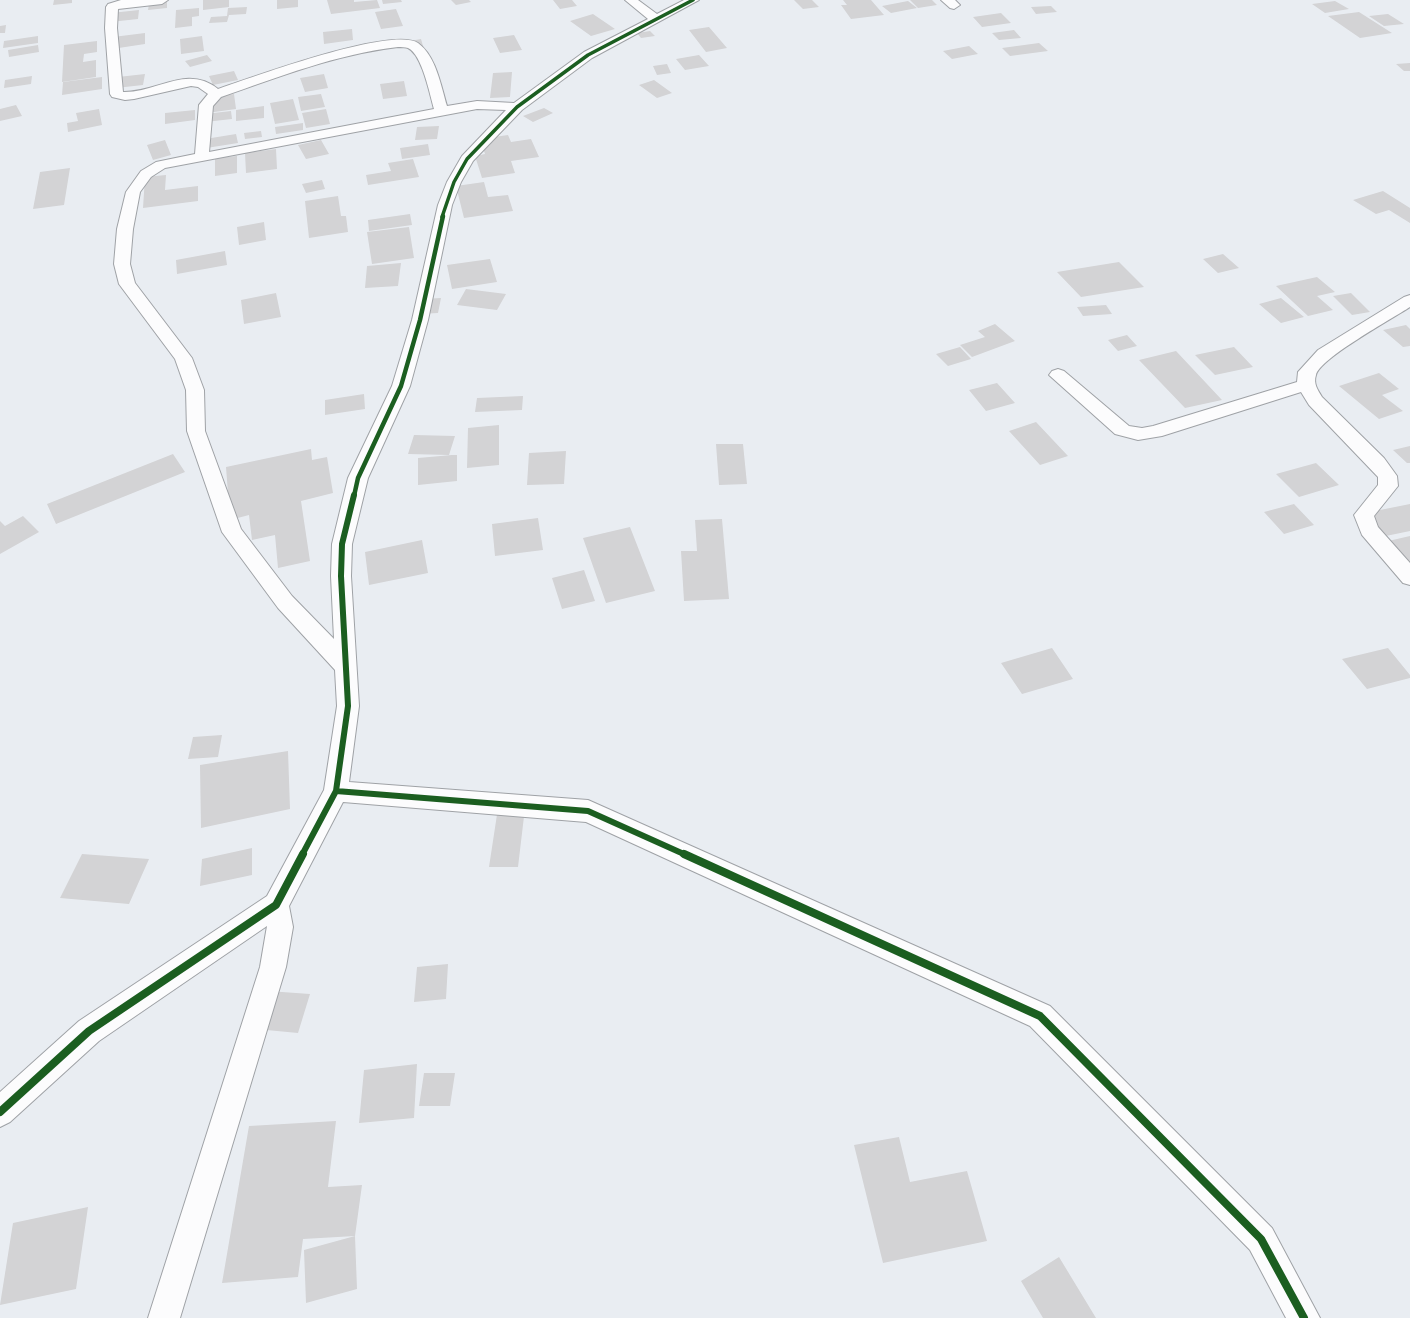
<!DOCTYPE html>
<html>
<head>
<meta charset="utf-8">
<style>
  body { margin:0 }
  canvas { display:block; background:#e9edf2 }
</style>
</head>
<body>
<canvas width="1410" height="1318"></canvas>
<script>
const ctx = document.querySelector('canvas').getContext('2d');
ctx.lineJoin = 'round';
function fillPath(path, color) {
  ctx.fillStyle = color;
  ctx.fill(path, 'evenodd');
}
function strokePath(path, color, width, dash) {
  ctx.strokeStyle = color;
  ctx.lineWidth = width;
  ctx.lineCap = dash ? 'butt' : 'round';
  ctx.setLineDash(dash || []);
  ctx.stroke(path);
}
const building = new Path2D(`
  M54,0H72V3L53,5Z
  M203,0H229V7L203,10Z
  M277,0H298V7L277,9Z
  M327,0H354V2L377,0L380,8L331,14Z
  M382,0H401L402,2L383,4Z
  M451,0H469L471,2L456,5Z
  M553,0H572L577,6L560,9Z
  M794,0H812L819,7L803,9Z
  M843,0H871L884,15L851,19L841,5H847Z
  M910,0H932L937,5L918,8Z
  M908,1L917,8L891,13L882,6Z
  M1335,1L1349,9L1325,13L1312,4Z
  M167,2V8L148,10L149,4Z
  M1051,6L1057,12L1036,14L1031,7Z
  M247,7L246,14L229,15L227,22L209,23L211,17L227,16L228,8Z
  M199,8V16L192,17V26L175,28L176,10Z
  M396,9L403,26L381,29L375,12Z
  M139,10L138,19L110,22L111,13Z
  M1359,12L1392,33L1360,38L1328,16Z
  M1001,13L1011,23L982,27L973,17Z
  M593,14L615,29L591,36L570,21Z
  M1388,14L1404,24L1384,26L1369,16Z
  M6,25L5,33H0V26Z
  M709,27L727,48L706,52L689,30Z
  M352,29L353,40L324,44L323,32Z
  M1014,30L1021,38L999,40L992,33Z
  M650,31L655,36L641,38L637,33Z
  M145,33V44L112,49L113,37Z
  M514,35L522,50L500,53L493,38Z
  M38,36V43L3,48L4,41Z
  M202,36L204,51L181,54L180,39Z
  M421,39L423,46L412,47L410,41Z
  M97,41V52L84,54L83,62L96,60V77L62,82L64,45Z
  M1039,43L1048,51L1010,56L1002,48Z
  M38,45L39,52L9,57L8,50Z
  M969,46L978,54L952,59L943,51Z
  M207,55L212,61L190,67L185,61Z
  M699,55L709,66L685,70L676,59Z
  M1410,63V71H1404L1396,64Z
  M667,64L671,73L657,75L653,66Z
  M234,71L238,80L213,85L209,76Z
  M512,72L510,97L490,98L493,73Z
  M145,74L143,85L116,88L118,77Z
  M324,74L328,88L305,92L300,78Z
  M32,76L31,84L4,88L5,80Z
  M102,77V89L62,95L63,82Z
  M654,80L672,93L657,98L639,85Z
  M404,81L407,96L383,99L380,84Z
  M234,94L236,109L207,113L205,98Z
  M321,94L325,107L301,111L298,97Z
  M293,99L299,120L275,124L270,103Z
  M16,105L22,116L0,121V109Z
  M264,106V118L236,121V110Z
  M544,108L553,113L533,122L523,116Z
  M99,109L102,125L68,132L67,123L78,121L76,113Z
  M326,109L330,124L306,128L302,113Z
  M195,110V120L165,124V113Z
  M231,111L232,119L205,122V114Z
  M303,123V130L276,134L275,127Z
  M439,126L437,139L415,140L417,127Z
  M261,131L262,137L245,139L244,133Z
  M236,134L238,143L200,149L199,140Z
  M508,135L511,142L531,139L539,157L511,161L515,173L482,178L475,156L485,154L480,139Z
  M165,140L171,155L153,160L147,145Z
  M321,140L329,154L306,159L298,145Z
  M428,144L430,155L402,159L400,148Z
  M276,149L277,169L246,173L245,153Z
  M237,156V173L215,176V158Z
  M413,159L419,177L368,185L366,175L391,171L388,163Z
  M70,168L64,205L33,209L40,172Z
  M166,175L165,190L198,186V201L143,208L145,177Z
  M322,180L325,189L306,193L302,184Z
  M484,182L488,197L508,195L513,211L464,218L456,186Z
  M1383,191L1410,208V223L1389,210L1376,214L1353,200Z
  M338,196L341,216H346L348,232L309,238L305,201Z
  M410,214L412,225L369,231L368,220Z
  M264,222L266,240L239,245L237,227Z
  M409,227L414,258L372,264L367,232Z
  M225,251L227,265L177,274L176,260Z
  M1223,254L1239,268L1218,273L1203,259Z
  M490,259L497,282L452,289L447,265Z
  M1119,262L1144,287L1081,297L1057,272Z
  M401,263L398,286L365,288L367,266Z
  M1317,277L1335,292L1317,296L1333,310L1308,316L1276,286Z
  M466,289L506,294L497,310L457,305Z
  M276,293L281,317L244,324L241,300Z
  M1351,293L1370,312L1352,315L1333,296Z
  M441,298L438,313L419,314L422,299Z
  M1281,298L1304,317L1281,323L1259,304Z
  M1106,305L1112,314L1083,316L1077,307Z
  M995,324L1015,341L972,357L960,345L985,337L978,331Z
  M1406,325L1410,329V346L1403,347L1383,330Z
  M1127,335L1137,346L1118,351L1108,340Z
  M960,347L971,359L948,366L936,354Z
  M1234,347L1253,367L1215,375L1195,355Z
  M1176,351L1222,400L1185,408L1139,360Z
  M1379,373L1399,389L1382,395L1403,411L1379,419L1339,386Z
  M997,383L1015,403L986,411L969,390Z
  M364,394L365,409L325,415V400Z
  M523,396L522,410L475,412L477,398Z
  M1036,422L1068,456L1040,465L1009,431Z
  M499,425V465L467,468L468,428Z
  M414,435L455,436L449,455L408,454Z
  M716,444H743L747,484L719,485Z
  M1410,446V463H1407L1393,450Z
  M311,449L312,460L327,457L333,493L301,501L310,561L278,568L275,535L252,540L249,515L230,520L226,467Z
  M566,451L564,484L527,485L529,453Z
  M173,454L185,472L56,524L47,504Z
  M452,455H457V481L418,485V458Z
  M1316,463L1339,485L1299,497L1276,474Z
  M1294,504L1314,525L1284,534L1264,512Z
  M1410,504V531L1381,537L1360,514Z
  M23,516L39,532L0,554V521L5,526Z
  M538,518L543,550L495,556L492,524Z
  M722,519L729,599L684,601L681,551H697L695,520Z
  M630,527L655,591L606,603L583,538Z
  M1410,536V571L1384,542Z
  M422,540L428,573L369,585L365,552Z
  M584,570L595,601L562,609L552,578Z
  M1052,648L1073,679L1022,694L1001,663Z
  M1388,648L1410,675V678L1367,689L1342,659Z
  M222,735L218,757L188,759L193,737Z
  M288,751L290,809L201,828L200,765Z
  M498,808H525L518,867H489Z
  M252,848V875L200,886L202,859Z
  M82,854L149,859L129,904L60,898Z
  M448,964L446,999L414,1002L417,967Z
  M268,991L310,994L298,1033L256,1029Z
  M417,1064L414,1118L359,1123L364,1070Z
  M424,1073H455L450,1106H419Z
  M336,1121L328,1187L362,1185L355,1236L303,1239L298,1277L222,1283L249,1126Z
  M899,1137L910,1182L967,1171L987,1241L883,1263L854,1145Z
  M88,1207L76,1289L0,1305L13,1223Z
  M355,1236L357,1289L306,1303L304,1250Z
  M1059,1257L1096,1318H1043L1021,1281Z`);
const street = new Path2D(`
  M121,0H168L162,4L118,9L117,28L123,92C157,93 187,64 218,89C251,78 391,26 418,43C436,56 441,86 447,106L477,101L514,103L584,52L648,19L625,0H638L657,14L684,0H699L592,58L522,110L473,161L461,182L452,205L428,320L410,386L368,478L352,544L351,576L359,706L349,782L588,800L1050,1006L1272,1228L1320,1318H1286L1250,1250L1030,1026L586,822L343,802L289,906L293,927L286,967L180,1318H148L260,967L267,926L99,1041L10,1122L0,1127V1092L79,1021L267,896L324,790L337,706L335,670L278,608L222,532L187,431L186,390L175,359L119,284L114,264L117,229L126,192L141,171L156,162L195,154L199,105L208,94L198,87L191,86L134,99L125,100L112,97L110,94L105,28L106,7L108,4ZM398,47C401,47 405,47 408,48C422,54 430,95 434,109L209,152L213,106L221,97C279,77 337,54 398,47ZM477,109L506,110L462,156L447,182L438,205L412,320L392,386L348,478L332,544L331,576L334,639L292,596L241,529L205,431L204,390L192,358L135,283L130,264L133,229L140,192L151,177L165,168Z
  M941,0H955L960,5L954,9L950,8Z
  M1410,295V307C1393,318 1319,359 1316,375C1313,384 1318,390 1322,397L1384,458L1397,476L1398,486L1374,516L1378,527L1410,563V585L1403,583L1362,535L1354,515L1378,485V477L1309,405L1301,392L1162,436L1138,440L1115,434L1049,375L1052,371L1058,369L1064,371L1129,426L1142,428L1153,426L1297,382L1298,372L1318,350L1404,297Z`);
const cyclewayFar3 = new Path2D(`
  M442,217L454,182L467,159L517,107L588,55L693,0`);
const cyclewayFar2 = new Path2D(`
  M354,496L358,478L401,386L420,320L443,216`);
const cyclewayFar1 = new Path2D(`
  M336,791L588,811L686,855
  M302,855L336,791L348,706L341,576L342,544L354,495`);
const cycleway = new Path2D(`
  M684,854L1040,1016L1261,1239L1304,1318
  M0,1112L89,1031L276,905L303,854`);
fillPath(building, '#d3d3d5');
strokePath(street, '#9fa2a6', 2);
fillPath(street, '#fcfcfd');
strokePath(cyclewayFar3, '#1b5e20', 3.5);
strokePath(cyclewayFar2, '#1b5e20', 4.5);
strokePath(cyclewayFar1, '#1b5e20', 6);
strokePath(cycleway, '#1b5e20', 8);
</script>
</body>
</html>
